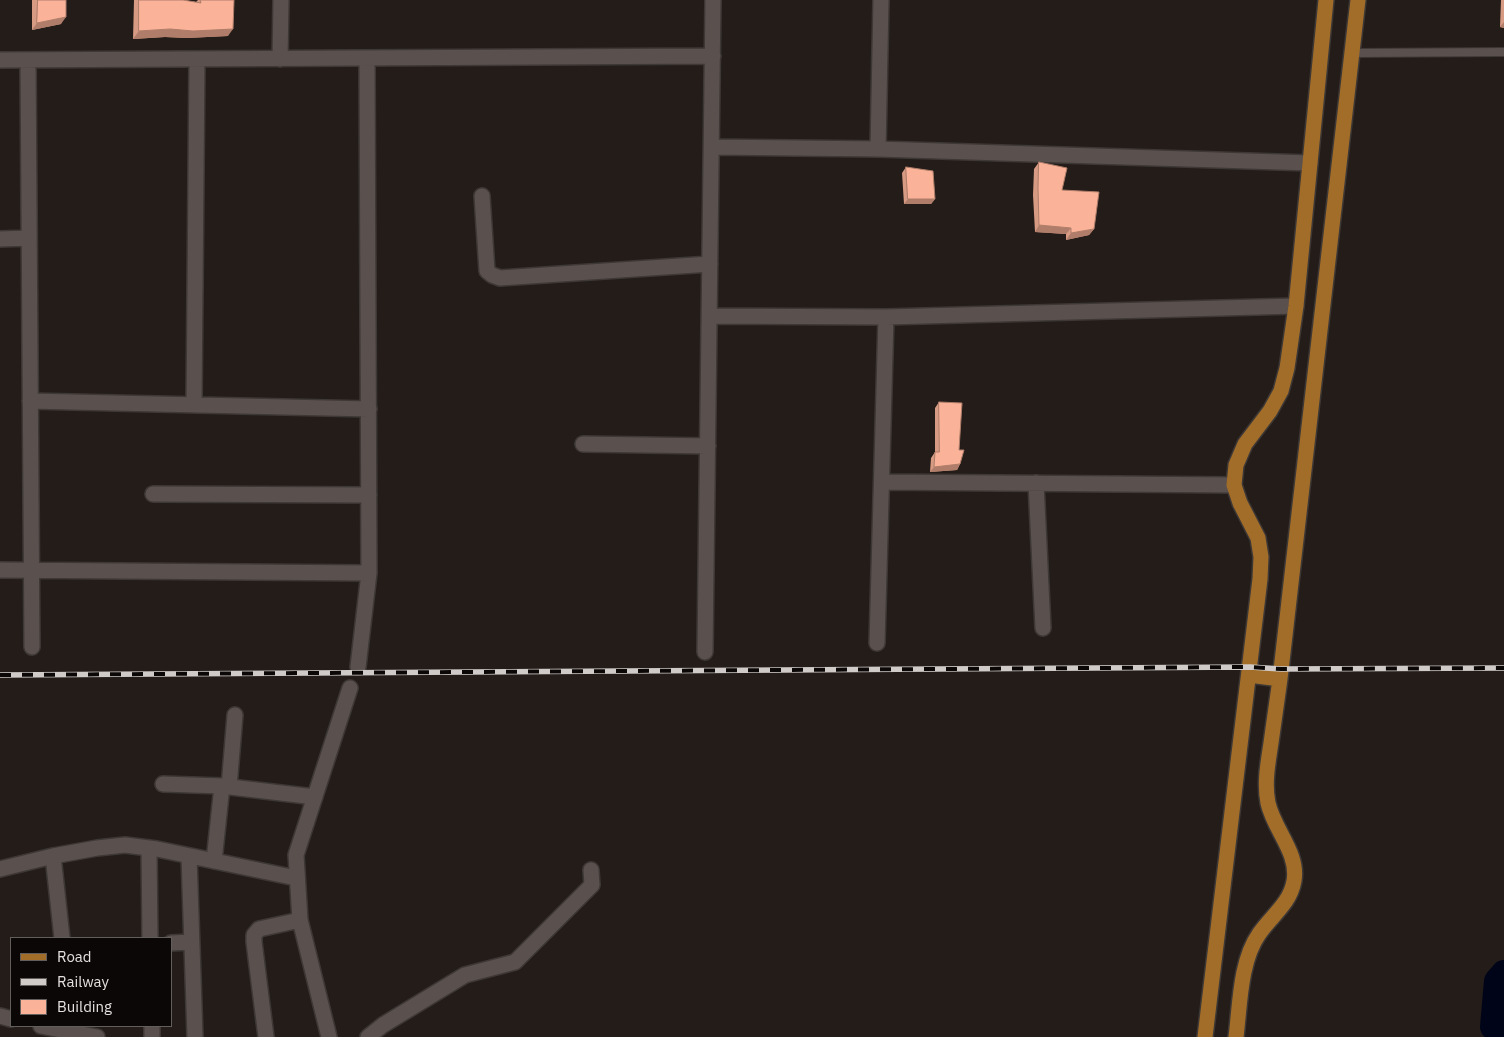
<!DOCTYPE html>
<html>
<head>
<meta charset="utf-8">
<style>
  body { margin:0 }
  #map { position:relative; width:1504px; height:1037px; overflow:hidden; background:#231c19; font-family:"IBM Plex Sans",sans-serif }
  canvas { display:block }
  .legend { position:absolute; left:10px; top:937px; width:162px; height:90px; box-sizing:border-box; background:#0a0706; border:1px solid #625e5c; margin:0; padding:6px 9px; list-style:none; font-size:15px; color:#e5e0de }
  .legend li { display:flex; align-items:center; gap:10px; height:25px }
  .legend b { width:25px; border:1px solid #625e5c }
</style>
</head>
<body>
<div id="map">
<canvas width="1504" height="1037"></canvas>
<ul class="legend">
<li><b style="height:6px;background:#a16d28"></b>Road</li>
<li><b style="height:6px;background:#d0cbc9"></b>Railway</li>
<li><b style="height:14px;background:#fab398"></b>Building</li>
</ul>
</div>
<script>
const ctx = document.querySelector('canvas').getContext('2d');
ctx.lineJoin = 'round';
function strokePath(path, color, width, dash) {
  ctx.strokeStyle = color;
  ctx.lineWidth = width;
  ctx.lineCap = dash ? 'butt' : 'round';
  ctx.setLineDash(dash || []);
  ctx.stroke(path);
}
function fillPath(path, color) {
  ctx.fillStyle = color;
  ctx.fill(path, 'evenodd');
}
const river = new Path2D(`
  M1504,973L1497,981L1493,1027L1504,1032`);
const lane = new Path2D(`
  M1352,53L1504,52`);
const street = new Path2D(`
  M280,59L281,0
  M0,60L713,56
  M28,60L32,647
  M712,147L878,149L1310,163
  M878,149L881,0
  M482,196L487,271L492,275L500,278L710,264
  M0,239L29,238
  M709,316L886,317L1296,306
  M30,401L369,409
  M194,405L197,59
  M583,444L708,446
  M882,482L1234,485
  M1036,483L1043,628
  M153,494L369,495
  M0,570L369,573
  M877,643L886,317
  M705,652L713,0
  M358,667L369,573L367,59
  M163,784L222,786L315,797
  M229,787L235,715
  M149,849L150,938
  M53,856L62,938
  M189,856L195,1037
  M214,861L222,786
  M0,869L53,856L97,848L125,845L157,849L296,878
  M171,943L191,942
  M0,1016L11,1019
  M41,1026L97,1037
  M152,1026V1037
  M266,1037L254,942V935L259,929L300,920
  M329,1037L300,920L296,855L350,688
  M368,1037L383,1025L465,975L515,962L592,885L591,870`);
const primary = new Path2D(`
  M1249,675L1280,679
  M1205,1037L1260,579L1261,557L1258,538L1240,503L1234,485L1236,465L1245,444L1270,411L1281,391L1287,368L1296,306L1326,0
  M1236,1037C1240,1005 1240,961 1259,934C1271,916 1290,904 1294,881C1299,853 1274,830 1268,803C1264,783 1268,763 1271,743C1274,721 1277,700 1280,679L1358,0`);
const rail = new Path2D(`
  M0,675L1250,667L1281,669L1504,668`);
const wall = new Path2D(`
  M32,0H66L61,24L32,30Z
  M134,0H183L196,2L198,0H234L228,36L187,38L165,37L133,39Z
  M1501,0H1504V28L1500,27Z
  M1039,162L1094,229L1089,235L1066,240V234L1035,232L1033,195L1034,169Z
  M906,167L935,199L931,204H904L902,173Z
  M939,402L959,450L960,464L957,470L930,472L931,458L935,452V408Z`);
const shadedWall = new Path2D(`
  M66,17L61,24L32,30L37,23Z
  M1504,22V28L1500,27Z
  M170,29H233L228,36L187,38L165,37L133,39L139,31Z
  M908,199H935L931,204H904Z
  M1039,225L1071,228L1066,234L1035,232Z
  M1094,229L1089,235L1066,240L1071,233Z
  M960,464L957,470L930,472L934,467Z`);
const building = new Path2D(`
  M38,0H66V17L37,23Z
  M139,0H183L201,3L200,0H234L233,29L193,31L170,29L139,31Z
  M1039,162L1067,168L1062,190L1099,192L1094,229L1071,233V228L1039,225L1038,188Z
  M906,167L933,171L935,199H908Z
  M939,402L962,403L959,450H964L960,464L934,467L935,452H939Z`);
strokePath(river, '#000418', 26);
strokePath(lane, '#3d3735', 10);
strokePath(street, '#3d3735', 18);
strokePath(primary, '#3d3735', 18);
strokePath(lane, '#5a514e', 8);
strokePath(street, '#5a514e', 15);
strokePath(primary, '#a16d28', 15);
strokePath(rail, '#d0cbc9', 5.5);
strokePath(rail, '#0a0706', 4, [11]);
fillPath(wall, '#d79a83');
fillPath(shadedWall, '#af7d6a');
fillPath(building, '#fab398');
strokePath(building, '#af7d6a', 1);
</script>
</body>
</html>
